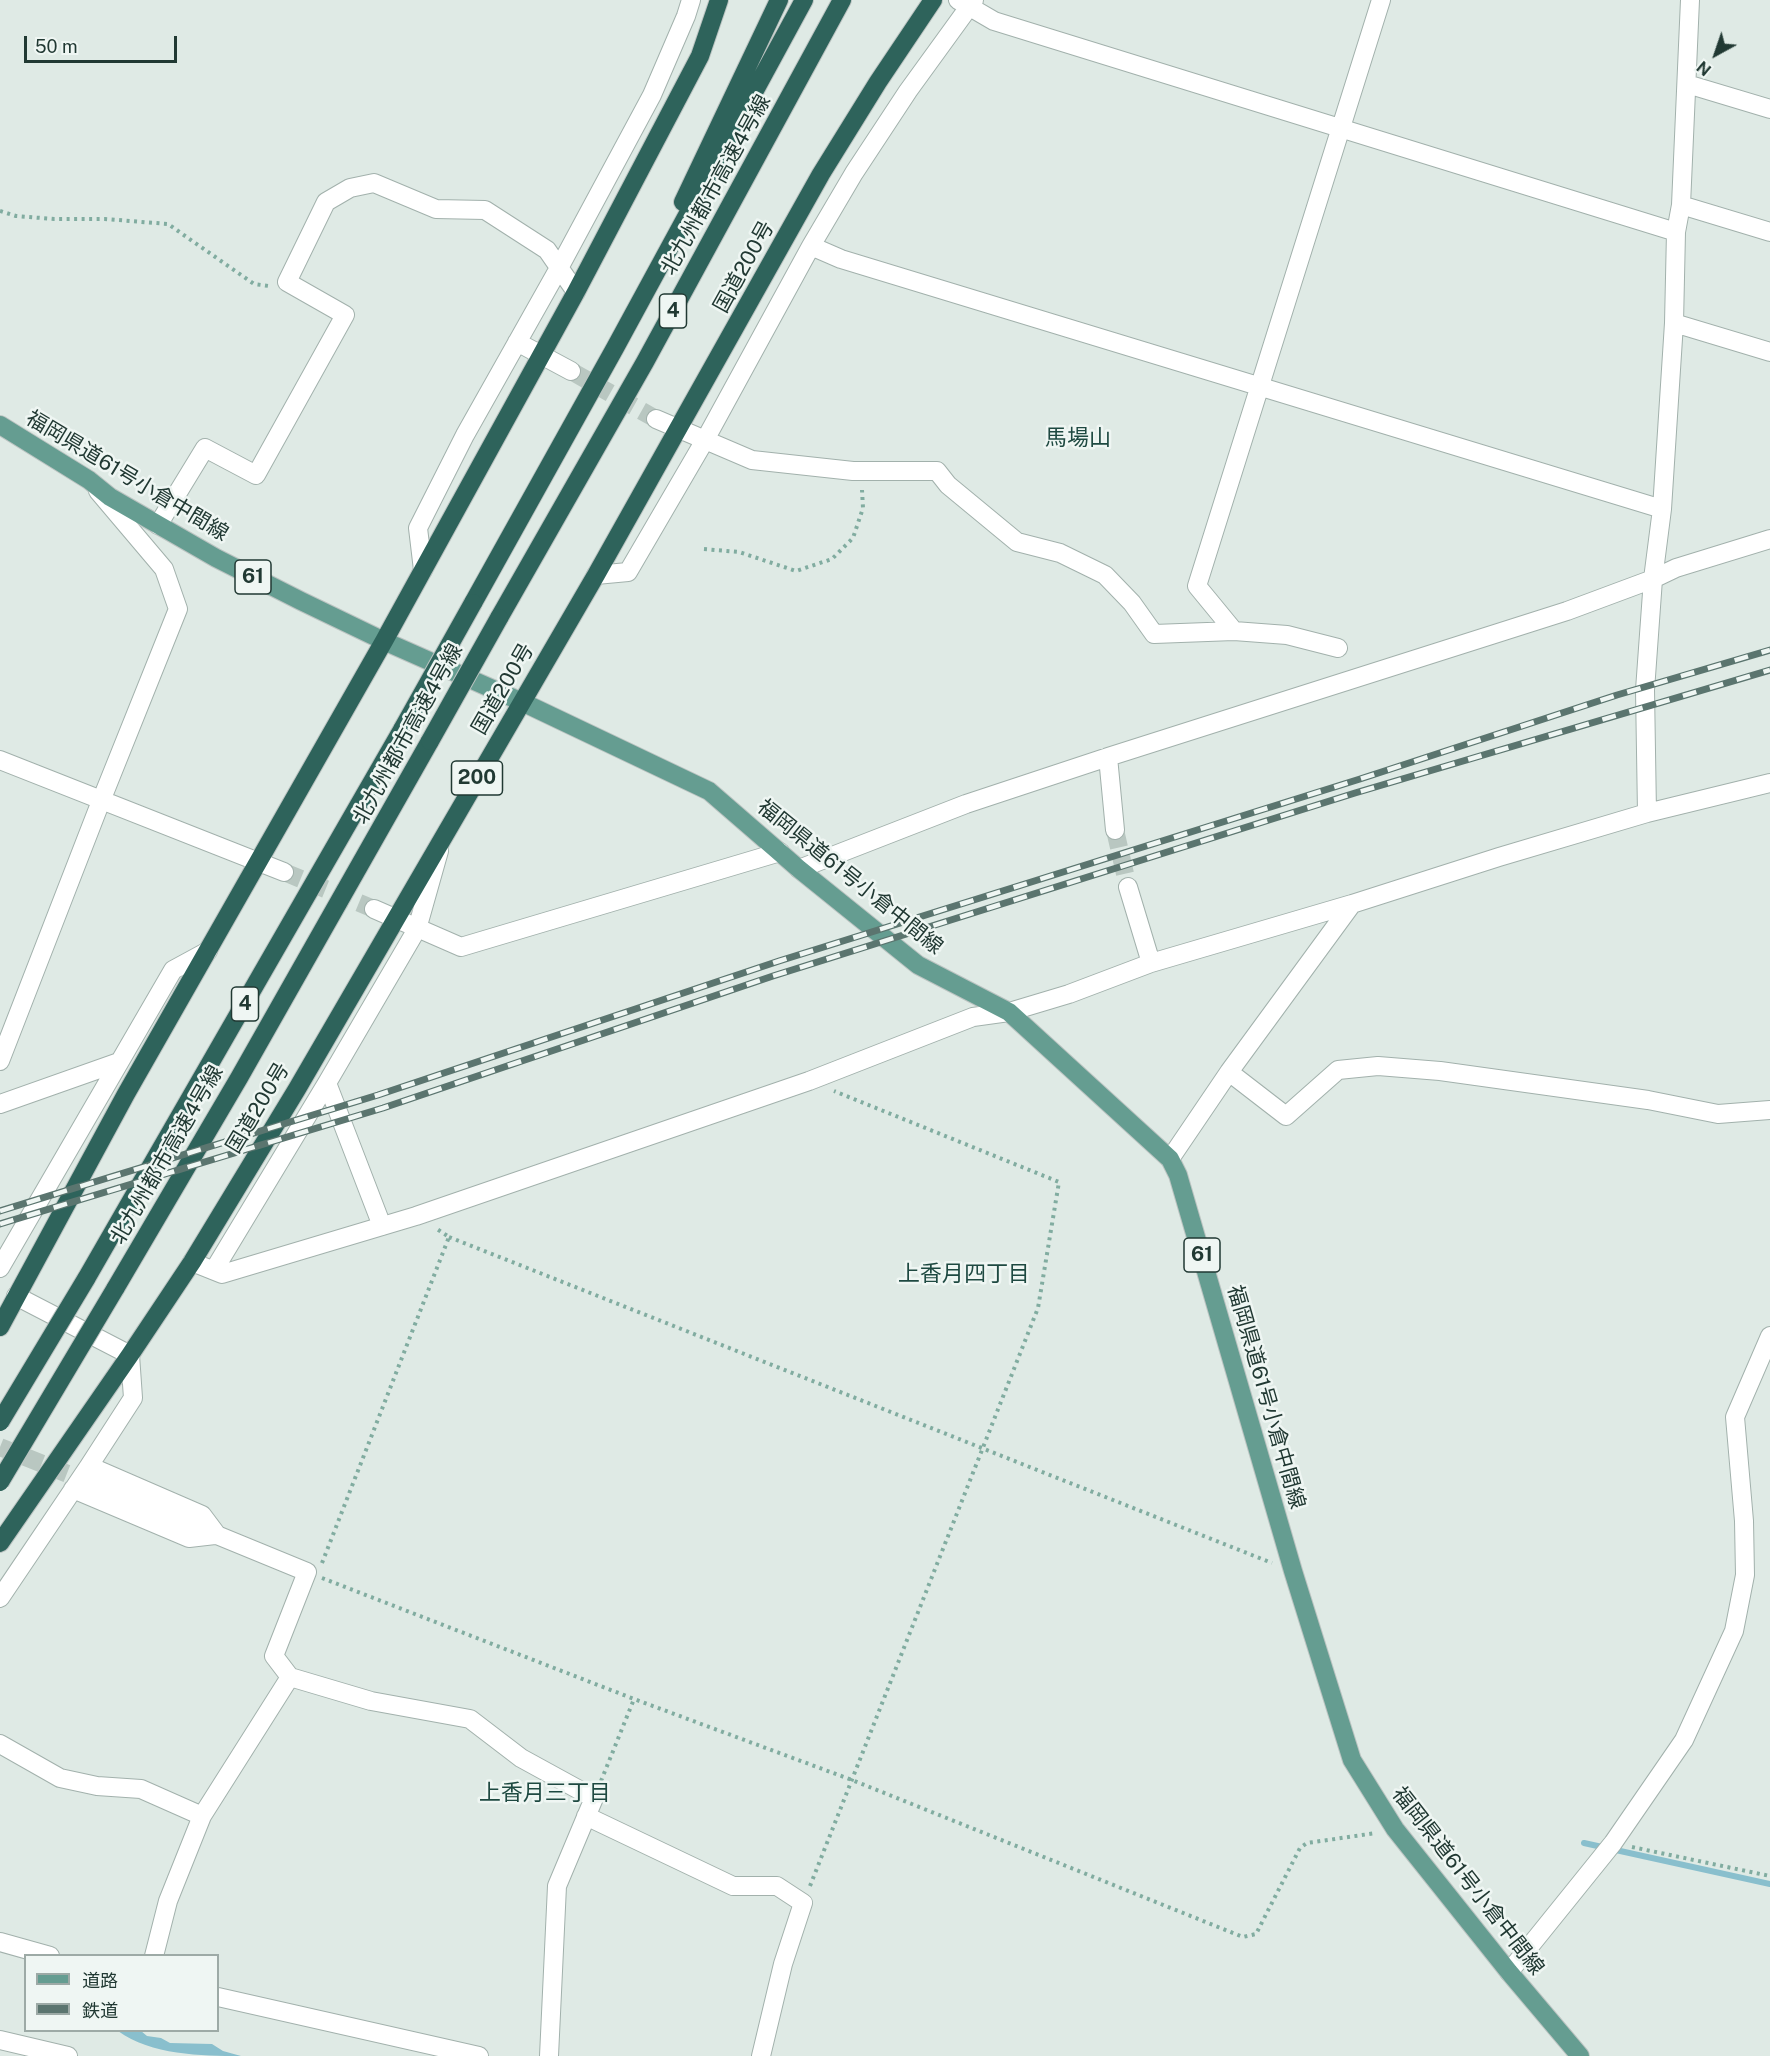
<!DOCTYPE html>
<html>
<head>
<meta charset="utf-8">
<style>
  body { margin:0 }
  #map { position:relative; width:1770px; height:2056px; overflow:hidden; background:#dfeae5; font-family:"Public Sans","Noto Sans JP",sans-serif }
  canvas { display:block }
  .legend { position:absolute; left:24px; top:1954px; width:195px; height:78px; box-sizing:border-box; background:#eff6f3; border:2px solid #9daaa6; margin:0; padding:8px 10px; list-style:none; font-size:18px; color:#213933 }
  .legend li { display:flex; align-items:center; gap:12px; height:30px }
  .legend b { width:30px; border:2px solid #9daaa6 }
  .north { position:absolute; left:1686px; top:24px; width:60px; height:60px; -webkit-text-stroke:4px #eff6f3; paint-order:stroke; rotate:220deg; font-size:16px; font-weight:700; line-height:24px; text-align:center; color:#213933 }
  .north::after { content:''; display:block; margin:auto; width:21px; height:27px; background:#213933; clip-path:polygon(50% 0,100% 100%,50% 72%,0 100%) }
  .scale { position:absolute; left:24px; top:36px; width:153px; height:27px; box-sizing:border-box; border:3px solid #213933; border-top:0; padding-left:8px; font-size:18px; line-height:21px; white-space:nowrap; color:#213933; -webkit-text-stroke:4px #eff6f3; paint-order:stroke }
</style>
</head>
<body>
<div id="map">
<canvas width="1770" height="2056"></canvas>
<ul class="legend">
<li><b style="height:8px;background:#659d91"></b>道路</li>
<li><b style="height:8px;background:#5b756f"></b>鉄道</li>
</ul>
<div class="north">N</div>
<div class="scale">50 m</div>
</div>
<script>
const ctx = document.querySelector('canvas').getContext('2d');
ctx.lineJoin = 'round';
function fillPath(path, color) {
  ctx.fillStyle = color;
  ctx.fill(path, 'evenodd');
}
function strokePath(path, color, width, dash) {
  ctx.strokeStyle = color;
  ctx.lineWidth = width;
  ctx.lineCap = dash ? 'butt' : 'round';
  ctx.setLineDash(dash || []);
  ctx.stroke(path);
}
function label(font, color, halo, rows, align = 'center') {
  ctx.font = font + ' "Public Sans","Noto Sans JP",sans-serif';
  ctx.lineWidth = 5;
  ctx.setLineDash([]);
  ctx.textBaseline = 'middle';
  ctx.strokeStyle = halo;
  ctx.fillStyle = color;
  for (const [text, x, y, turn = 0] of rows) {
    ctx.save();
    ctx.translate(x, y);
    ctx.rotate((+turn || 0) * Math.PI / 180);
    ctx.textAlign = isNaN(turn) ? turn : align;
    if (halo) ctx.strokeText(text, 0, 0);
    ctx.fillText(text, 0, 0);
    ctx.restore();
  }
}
const water = new Path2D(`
  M118,2031H141L147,2036L161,2038L170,2043L212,2044L223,2051L241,2056C201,2056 151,2055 118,2031Z`);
const stream = new Path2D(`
  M1584,1843L1770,1884`);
const minorTunnel = new Path2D(`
  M571,371L656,419
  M1115,830L1128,887
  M284,872L374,909
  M0,1447L93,1484`);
const path = new Path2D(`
  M0,211L16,216L54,219H105L168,224L254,284L269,286
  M704,549L739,552L796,571L832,559L853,538L863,508L862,490
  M449,1237L1272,1563
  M322,1563L449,1237L437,1229
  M322,1578L634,1699L852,1780L1243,1937L1256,1934L1300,1848L1307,1843L1376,1833
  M601,1781L634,1699
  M1632,1847L1770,1876
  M810,1886L1038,1308L1059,1182L834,1091`);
const minor = new Path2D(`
  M958,0L994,21L1676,232
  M1687,84L1770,109
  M1681,205L1770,232
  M811,246L841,259L1662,509
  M1674,323L1770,352
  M517,342L571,371
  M656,419L752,460L853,471H937L948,485L1017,542L1060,553L1105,575L1132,603L1154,634L1234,631L1287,635L1338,648
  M158,525L205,448L256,475L345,315L287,282L326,202L350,188L374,183L436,209L485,210L547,250L576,292
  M423,570L418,528L465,435L559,268L652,95L686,16L691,0
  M596,575L628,572L705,440L811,246L854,173L908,91L974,0
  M1234,631L1197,586L1381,0
  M1108,757L1115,830
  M0,760L284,872
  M1647,813L1645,690L1653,579L1662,509L1674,323L1676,232L1681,205L1690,0
  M799,869L966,804L1108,757L1567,611L1653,579L1676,568L1770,539
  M1128,887L1151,963
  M374,909L461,947L780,852
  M0,1061L101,801L178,609L164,569L98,491
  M1229,1072L1286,1116L1338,1070L1378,1066L1440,1071L1648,1100L1718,1114L1770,1110
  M327,1083L382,1226
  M0,1104L119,1062
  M1170,1159L1229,1072L1352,904
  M192,1262L222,1274L416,1216L809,1081L973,1017L1009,1012L1069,994L1151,963L1352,904L1499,857L1647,813L1770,783
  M0,1268L173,970L208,951
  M214,1270L327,1083L417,929L439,851
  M89,1466L202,1515L217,1535
  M95,1485L307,1572L274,1656L290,1677L202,1816L168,1901L154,1956
  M73,1489L189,1538L215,1535
  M0,1598L89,1466L133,1398L130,1355L16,1296
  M290,1677L371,1701L470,1719L521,1758L594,1798L557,1886L549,2056
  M0,1744L60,1778L97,1786L141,1789L202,1816
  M586,1816L733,1886H777L803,1903L783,1964L761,2056
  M0,1942L50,1956
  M1509,1972L1613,1843L1684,1740L1734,1631L1745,1575L1744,1521L1735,1417L1770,1336
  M218,1997L479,2056
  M0,2040L68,2056`);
const major = new Path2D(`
  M0,425L89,480L110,497L216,558L301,601L384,641L522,702L709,791L799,869L918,965L1009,1012L1170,1159L1178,1175L1293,1571L1352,1760L1395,1829L1509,1972L1580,2056`);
const highway = new Path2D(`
  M683,202L779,0
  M473,603L615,348L804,0
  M499,618L645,362L842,0
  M86,1279L403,728
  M115,1289L239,1078L430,741
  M0,1327L126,1094L384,641L576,292L700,56L719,0
  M0,1543L130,1355L192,1262L297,1089L596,575L821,174L878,82L933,0`);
const rail = new Path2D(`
  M0,1211L378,1095L779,961L1360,779L1617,695L1770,650
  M0,1224L383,1108L773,976L989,908L1355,793L1770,670`);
const highwayBridge = new Path2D(`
  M403,728L473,603
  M430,741L499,618
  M0,1422L86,1279
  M0,1482L115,1289`);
const shields = [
  [673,311,27],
  [253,577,36],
  [477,778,51],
  [245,1004,27],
  [1202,1255,36]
];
const shieldNames = [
  ["4",673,311],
  ["61",253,577],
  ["200",477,778],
  ["4",245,1004],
  ["61",1202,1255]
];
const streetNames = [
  ["北九州都市高速4号線",716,185,-61],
  ["国道200号",744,267,-61],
  ["福岡県道61号小倉中間線",127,476,31],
  ["国道200号",503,689,-60],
  ["北九州都市高速4号線",408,734,-61],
  ["福岡県道61号小倉中間線",850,877,39],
  ["国道200号",258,1108,-59],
  ["北九州都市高速4号線",167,1155,-60],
  ["福岡県道61号小倉中間線",1266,1397,74],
  ["福岡県道61号小倉中間線",1468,1881,52]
];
const neighbourhoodNames = [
  ["馬場山",1078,438],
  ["上香月四丁目",964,1274],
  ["上香月三丁目",545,1793]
];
fillPath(water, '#89bfcd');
strokePath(stream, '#89bfcd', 6);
strokePath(minorTunnel, '#b9c7c1', 18, [18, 9]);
strokePath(minor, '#a2b1ac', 20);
strokePath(major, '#bcc4c2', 20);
strokePath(highway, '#bcc4c2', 20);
strokePath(path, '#81aca0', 4, [3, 4.5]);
strokePath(minor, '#fff', 18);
strokePath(major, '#659d91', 18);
strokePath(highway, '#2e635b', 18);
strokePath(rail, '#5b756f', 7);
strokePath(rail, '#eff6f3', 4.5, [14]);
strokePath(highwayBridge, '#bcc4c2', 20, []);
strokePath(highwayBridge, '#2e635b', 18);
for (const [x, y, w] of shields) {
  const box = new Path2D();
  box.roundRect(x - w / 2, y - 17, w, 34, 4.5);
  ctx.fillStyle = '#eff6f3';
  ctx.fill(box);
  strokePath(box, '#213933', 1.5);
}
label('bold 20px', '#213933', null, shieldNames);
label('21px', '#213933', '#eff6f3', streetNames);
label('22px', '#1e4941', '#eff6f3', neighbourhoodNames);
</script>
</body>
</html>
